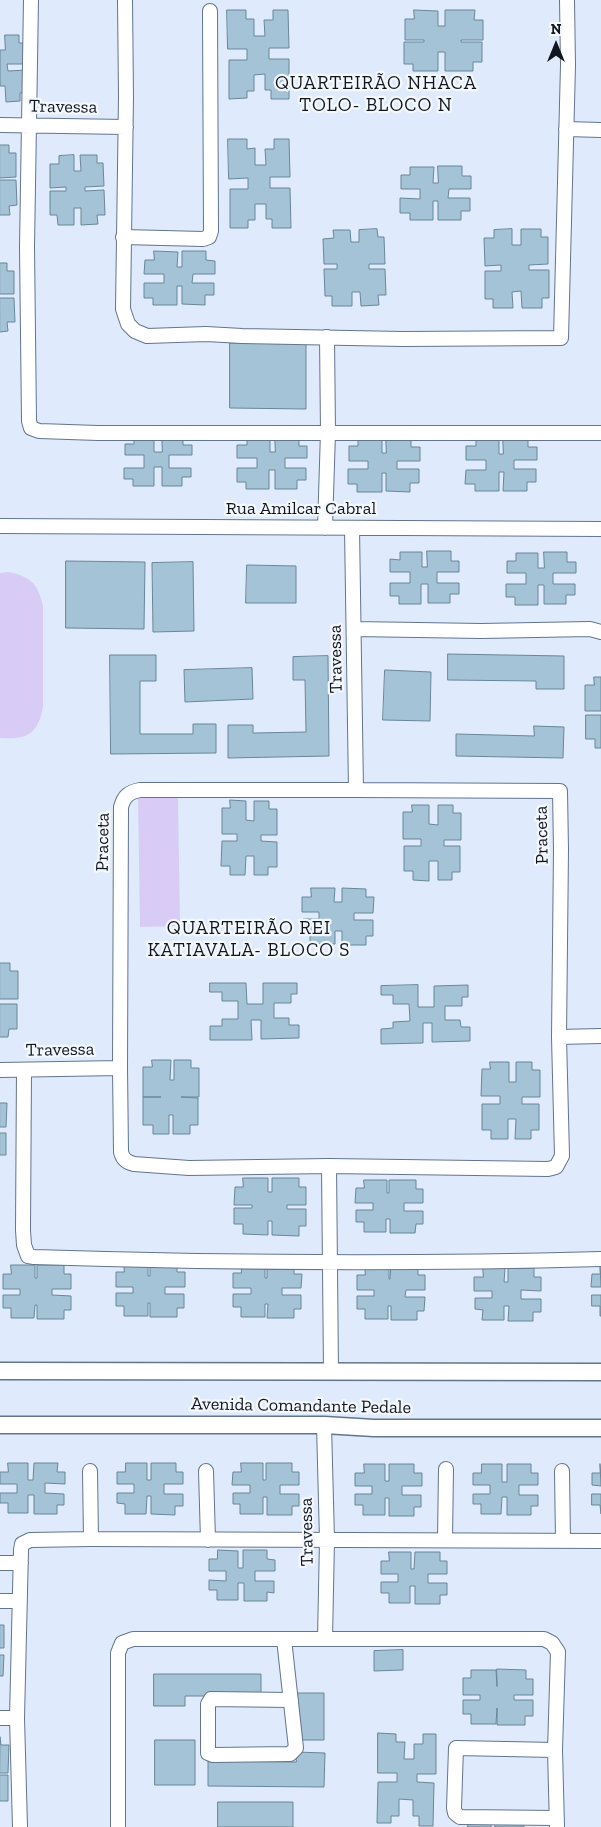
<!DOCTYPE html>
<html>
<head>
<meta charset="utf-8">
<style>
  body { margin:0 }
  #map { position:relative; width:601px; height:1827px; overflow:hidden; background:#dfebfc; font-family:"Zilla Slab",serif }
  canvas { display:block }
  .north { position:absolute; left:531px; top:20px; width:50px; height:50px; -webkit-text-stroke:4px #f4f8fd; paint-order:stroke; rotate:0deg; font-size:14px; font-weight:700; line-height:20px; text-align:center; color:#101620 }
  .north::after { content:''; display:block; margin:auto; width:18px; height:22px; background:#101620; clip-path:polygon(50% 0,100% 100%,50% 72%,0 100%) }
</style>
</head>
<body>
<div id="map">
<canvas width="601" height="1827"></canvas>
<div class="north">N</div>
</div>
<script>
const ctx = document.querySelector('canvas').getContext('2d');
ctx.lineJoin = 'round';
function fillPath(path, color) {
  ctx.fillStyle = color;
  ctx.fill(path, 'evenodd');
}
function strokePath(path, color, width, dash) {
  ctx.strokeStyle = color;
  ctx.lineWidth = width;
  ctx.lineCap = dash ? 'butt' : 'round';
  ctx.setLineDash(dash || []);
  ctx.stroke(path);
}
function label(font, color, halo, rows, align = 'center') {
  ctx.font = font + ' "Zilla Slab",serif';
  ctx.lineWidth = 4.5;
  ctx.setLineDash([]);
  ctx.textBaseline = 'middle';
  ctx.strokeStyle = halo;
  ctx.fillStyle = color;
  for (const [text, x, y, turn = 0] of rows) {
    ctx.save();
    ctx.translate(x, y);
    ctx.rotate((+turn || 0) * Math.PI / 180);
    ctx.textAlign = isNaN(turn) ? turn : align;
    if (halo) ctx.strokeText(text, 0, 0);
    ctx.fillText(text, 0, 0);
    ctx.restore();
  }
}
const green = new Path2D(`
  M9,572C31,577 37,583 43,605V707C38,734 27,740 0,738V573Z
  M138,798H178L180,926L140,927Z`);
const building = new Path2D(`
  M227,10H246V19H254V36H265L264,20H273V10H288L289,48H269V59H289V99H271V90H265V74L254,75V91H247V98L229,99V60H247V49H228Z
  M414,10L438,11V26H445V10H475L474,20H483V40H461V42H482V62H473V71H445V52H438V71H413V64H404V42H424V40H405V19H414Z
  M5,35H19V43H26V64H7L8,71L27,70V92L20,93V101L6,102L5,86H0V50H5Z
  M228,139H247V149L255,148V165H266L265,149H274V139H289L290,177H270V188H290L291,228H272V219H266V204H255V220H248V228H230V189H248V178L229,179Z
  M0,145H9V153H16V177L0,178Z
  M74,155V171H81L80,155H97V163H103L104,186L85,187V191L104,190L105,215H97L98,224L81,225V208H74V225H58L57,215H50V191H66V187L50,188V164H59V156Z
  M438,166H462V176H471V189H449L448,198H470V211H461V220H438V201H433V220H410V213H400V198L420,199V189H401V175H410V167H434L433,183H438Z
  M0,180H16L17,205L9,206L10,215H0Z
  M377,229L378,237H384L385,264H369V269H385L386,295H378L379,305L361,306L360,292H352V306H332V296H325L324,269H337V264H324L323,239L334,238L333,230H350L351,242H359V230Z
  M512,229V245H521V229H541V237H548V264L529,265V270H549V298H542V308H522L521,291L512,292L513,308H493V299H485V271H501V265L485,266L484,238H494V230Z
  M154,251L178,252L177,267H182V251H206V260L215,261V274H193L192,283H214V295H205V305L182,304V286H177V305H153V298H144V283H164V274H144L145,260H154Z
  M0,263H7V271H14V294H0Z
  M0,298H14L15,322H7L8,331L0,332Z
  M230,343H306V409L230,408Z
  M162,435H183V445H192V455H169V468H191V477H182V486H162V467H154V486H133V479H124V468H144V455H125V444H134V436H154V452H162Z
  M275,436H299V446H307V458H285V468H306V480H297V489H275V470H269V489H246V482H237V468H257V458H237V445H247V437H270V452H275Z
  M386,437H411V447H420V461H397V469H419V483H410V492L386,491V473H382V492H357V484H348V469H368V461H349V446H358V438H382V453H386Z
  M503,437H528V447H537V460H514V469H536V482H527V491H503L504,472H499V491H475V484H465L466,470H486V460H466V446H476V438H499V454H503Z
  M427,551H451V561H459V572H437V583H459V594H450V603H428V584H421V604H399V596H390V583H410V572H390V559L400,560V552H422V567H427Z
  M544,552H567V562H576V573H553V584H575V595H566V604H544V585H538V605H515V597H506V584H526V573H507V561H516V553H538V568H544Z
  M66,561L145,562L144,629L66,628Z
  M193,562L194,631L153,632L152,563Z
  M247,565L296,566V603H246Z
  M448,654L564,656V689H536V681L448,680Z
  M110,655H156V681H140V734H193V724H216V753L111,754Z
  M328,656L329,756L228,758V725H253V733L306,732L305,680H293V657Z
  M252,668L253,699L185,702L184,670Z
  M385,670L431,672L430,721L383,720Z
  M594,677H601V711H585V685H594Z
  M586,715H601V748H595V739H586Z
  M534,726L564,727L563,758L456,756V734L534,736Z
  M230,800L246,801V820L254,821V801H269V809H277V835H261V841L277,842V867H268V875H254V856H246L245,875H230V866H221L222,841H237V834H222V808H230Z
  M412,805H429V824L438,825V805H453V813H461V840H444V846H460V872H452V880H438V861H429V881L413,880V871H404V846H421V839H403V812H412Z
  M311,888H335L334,902H342V888L366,889V897H374L373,913H354V920H373V936H366V945H342V931H335V944H310V934H303V919H319V912H302V897H311Z
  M0,963H10V971H18V999H0Z
  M210,983H246L247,1004H263V983H297V994H291V1003H274V1018H289V1025H299V1038L261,1039V1020H251L252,1040H210V1026H222V1019H238V1001H222V992H210Z
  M418,985V1007H434V986L468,985V997H462V1006H445V1020H460L461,1027H470V1041L432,1042V1023H423V1043L381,1044V1029L393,1028V1022L410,1021L409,1004H393V995H381V986Z
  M0,1004H17V1029H9L8,1037H0Z
  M152,1060H171L170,1080H174V1060H191V1068H199V1097H181L198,1098V1125H190V1134H173V1115H169V1134H153V1125H143V1097H161H143V1067H152Z
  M490,1062H509V1082H516V1062H532V1070H540V1097H522V1104H539V1130H531V1139H515L516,1119H508V1139H491V1130H482V1104H500V1096H481L482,1069H490Z
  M0,1103H7L6,1127H0Z
  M0,1133H6V1155H0Z
  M243,1178H268V1192H272V1178H299V1187H306V1205H287V1209H306V1226H299V1236L272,1235V1221H268V1235L243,1234V1224H234V1208H252V1205H234L235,1187H243Z
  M364,1180H387V1193H389V1180H416V1189H423V1203H404V1211H423V1224H416L415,1233H390V1219H386V1232H364V1222H356V1210H373V1203H355L356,1188H364Z
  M124,1263H148V1276H150V1263H177V1272H185V1287H165V1294H184V1308H177V1317H150V1303H148V1316H124V1306H116V1293H133V1287H116V1272H124Z
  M242,1264L265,1265V1278H267V1264H294V1274H302L301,1288H282V1295H301V1309H294V1318H267L268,1304H265V1317H241V1307H233V1294H251V1288H233V1273H241Z
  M11,1265H35V1278H37V1265H64V1274H71V1289H52V1295L71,1296V1310H64V1319H37V1305H35L34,1318H11V1308H3V1295H20V1289H3V1274H11Z
  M600,1265L601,1287H591L592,1274H600Z
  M365,1266H389V1279H390L391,1266H418V1275H425V1290H406L405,1297H425L424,1311H417V1320H391V1306H388V1319H365V1309H357V1296H374V1290H357V1275H365Z
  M483,1268H505L504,1282H508V1268H534V1277H541V1291L521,1290V1299H541V1312H533V1321H508L509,1306H504V1320H482L483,1310L475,1309V1298H492V1291H474V1277H483Z
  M592,1295H601V1316H600V1306H592Z
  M8,1463H28V1480H33L34,1463H58L57,1472H65V1484L45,1483V1493L64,1494V1505H57V1514H34V1495H28V1513H8V1503H0V1493H17V1484H0V1472H8Z
  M126,1463H147V1480H151V1463H176V1472H183V1484H164V1494H183V1506H175V1515L151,1514V1496H147L146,1514H125V1504L117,1503V1493H134V1484H117V1472H125Z
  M241,1463H263V1480H266V1463H292V1472H299V1485H280V1494H299V1506H292V1515H267V1497H263V1514H240V1504H233V1493H250V1485H232L233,1472H241Z
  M364,1464H385V1481H389V1464H414V1473H422V1486H402V1495H421V1507H414V1516H389V1498H385V1515H363V1505H355V1494H372V1486H355V1473H364Z
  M482,1464H502V1482H507V1464H531V1473H538V1485H519V1495H538V1506H531V1515H507V1497H502L501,1514H481V1504H473V1494H490V1485H473V1473H481Z
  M600,1464L601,1486L592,1485V1473H600Z
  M592,1494H601V1514L600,1505H592Z
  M218,1550L238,1551V1568H243V1550H267V1559L275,1560V1571H255V1581H274V1593L267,1592V1601H244V1583H238V1600H217V1590H209V1580L226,1581V1571H209V1559H217Z
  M389,1552H411V1569H414L415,1552H440V1561H447V1574H428V1583H447V1595H440V1604H415V1586H410V1603H389V1593H381V1582H398V1574H381V1561H389Z
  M0,1625H4V1648H0Z
  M403,1650V1670L374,1671V1651Z
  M0,1655H4L3,1676H0Z
  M497,1669L526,1670V1679H533V1695H514V1700H533V1716H525V1725H497V1708L496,1724H471V1714H463V1700H480V1695H463V1678H471V1670H496L497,1686Z
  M154,1674H261V1696H185V1706H154Z
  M298,1693H324V1740H297Z
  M378,1733L396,1734V1742H405L404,1759H414V1744H423V1734H436V1774H417V1782L434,1783L433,1826H419V1816H413V1800L399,1799V1816H391V1823H377L378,1782H397V1773H378Z
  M0,1737L1,1745H9L8,1773H0Z
  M155,1740H195V1785H155Z
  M296,1752L325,1753L324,1787L208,1786V1761L296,1762Z
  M0,1775H8V1801H0Z
  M218,1802H293V1827H218Z
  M468,1822H491V1827H468Z
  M496,1822H524V1827H495Z`);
const minor = new Path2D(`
  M31,0L27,247L29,421L31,428L39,431L98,433H601
  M125,0L126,97L123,309L128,324L135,331L147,336L206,334L242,336L403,339L561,338L568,65L567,0
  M0,125L126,127
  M566,129L601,130
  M123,237L203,239L209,237L211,231L210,11
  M0,526L601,529
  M325,528L328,432L327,337
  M352,528L356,790
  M354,629L481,631L590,629L601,632
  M140,790H356L560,791L561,850L559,1037L562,1156L556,1167L548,1169L329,1166L189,1168L134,1164C127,1162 123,1160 121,1152L120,1068L121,807C124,796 129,792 140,790Z
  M559,1037L601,1036
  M0,1070L120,1068
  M24,1070L23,1230L24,1245L28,1256L34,1257C223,1263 412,1264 601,1259
  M329,1166L331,1372
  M324,1425L327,1540L325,1639
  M90,1471L91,1539
  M206,1471L208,1540
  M562,1471L563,1541
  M445,1540L446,1469
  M0,1563H21
  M0,1601H19
  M284,1639L296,1748L290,1754L213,1755L208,1753V1704L211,1699L291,1700
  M0,1718H17
  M555,1750L456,1748L454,1808L455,1813L460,1817L557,1818
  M20,1827L17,1718L21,1550L22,1544L30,1540L91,1539L601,1541
  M118,1827V1653L122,1643L133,1639H544L552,1643L558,1652L555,1750L557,1827`);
const tertiary = new Path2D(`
  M0,1371L601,1372
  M0,1425H324L374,1428H601`);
const streetNames = [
  ["Travessa",63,107,1],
  ["Rua Amilcar Cabral",301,509],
  ["Travessa",336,659,-91],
  ["Praceta",542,835,-91],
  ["Praceta",103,842,-89],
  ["Travessa",60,1050,-1],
  ["Avenida Comandante Pedale",301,1406,1],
  ["Travessa",307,1532,-91]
];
const neighbourhoodNames = [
  ["QUARTEIRÃO NHACA",376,84],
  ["TOLO- BLOCO N",376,106],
  ["QUARTEIRÃO REI",249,929],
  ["KATIAVALA- BLOCO S",249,951]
];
fillPath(green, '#d8ccf7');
fillPath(building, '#a4c3d6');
strokePath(building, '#698698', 1);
strokePath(minor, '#63748d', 16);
strokePath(tertiary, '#63748d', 19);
strokePath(minor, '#fff', 14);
strokePath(tertiary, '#fff', 16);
label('18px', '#101620', '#f4f8fd', streetNames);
ctx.letterSpacing = '1px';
label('19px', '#101620', '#f4f8fd', neighbourhoodNames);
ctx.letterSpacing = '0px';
</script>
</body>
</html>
